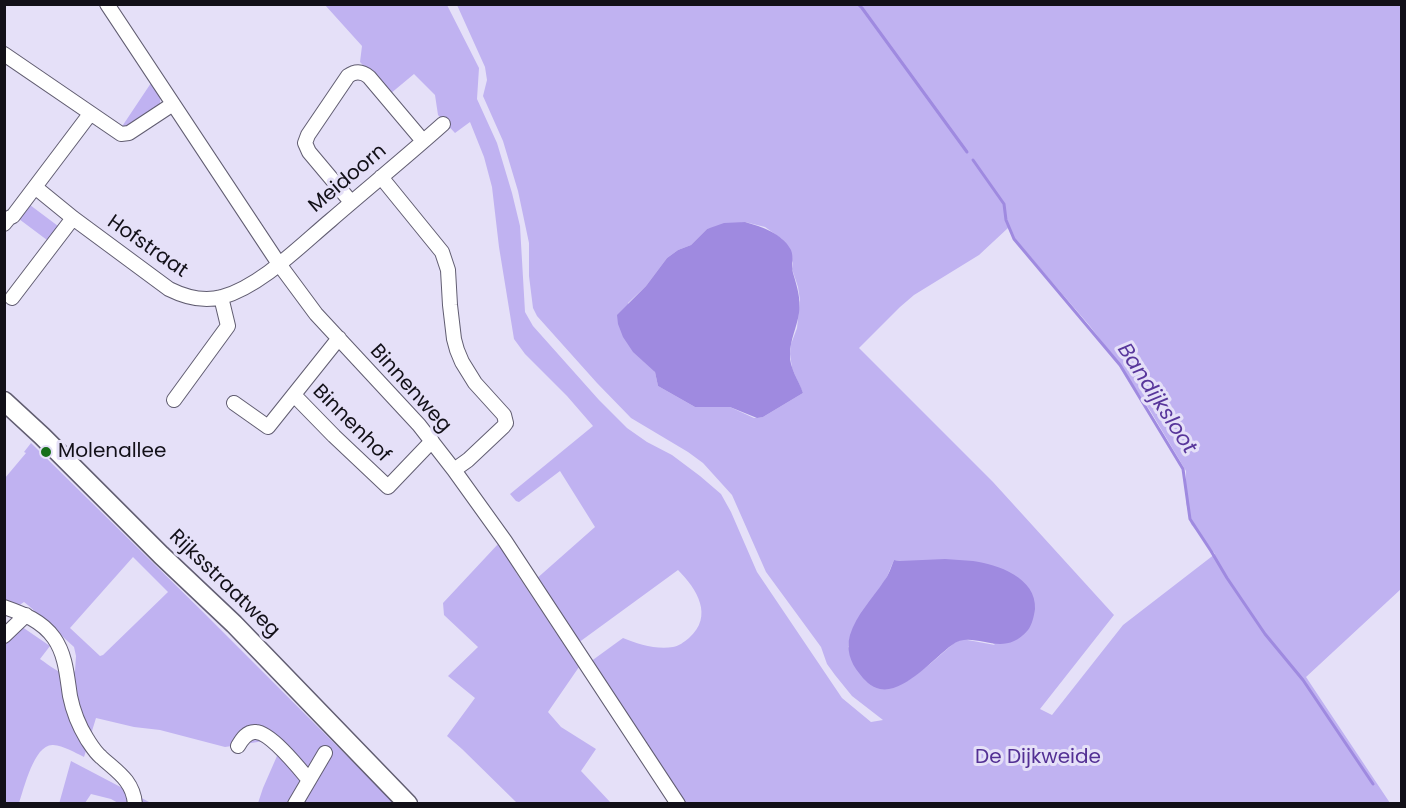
<!DOCTYPE html>
<html>
<head>
<meta charset="utf-8">
<style>
  body { margin:0 }
  #map { position:relative; width:1406px; height:808px; overflow:hidden; background:#e5e0f8; font-family:Poppins,sans-serif }
  canvas { display:block }
  .frame { position:absolute; inset:0; border:6px solid #121018; pointer-events:none }
</style>
</head>
<body>
<div id="map">
<canvas width="1406" height="808"></canvas>
<div class="frame"></div>
</div>
<script>
const ctx = document.querySelector('canvas').getContext('2d');
ctx.lineJoin = 'round';
function fillPath(path, color) {
  ctx.fillStyle = color;
  ctx.fill(path, 'evenodd');
}
function strokePath(path, color, width, dash) {
  ctx.strokeStyle = color;
  ctx.lineWidth = width;
  ctx.lineCap = dash ? 'butt' : 'round';
  ctx.setLineDash(dash || []);
  ctx.stroke(path);
}
function label(font, color, halo, rows, align = 'center') {
  ctx.font = font + ' Poppins,sans-serif';
  ctx.lineWidth = 6;
  ctx.setLineDash([]);
  ctx.textBaseline = 'middle';
  ctx.strokeStyle = halo;
  ctx.fillStyle = color;
  for (const [text, x, y, turn = 0] of rows) {
    ctx.save();
    ctx.translate(x, y);
    ctx.rotate((+turn || 0) * Math.PI / 180);
    ctx.textAlign = isNaN(turn) ? turn : align;
    if (halo) ctx.strokeText(text, 0, 0);
    ctx.fillText(text, 0, 0);
    ctx.restore();
  }
}
const green = new Path2D(`
  M325,5H447L479,68L477,99L497,143L512,193L520,226L525,312L533,326L599,400L627,428L647,442L672,455L700,476L721,494L731,512L757,572L842,698L871,722L883,720L852,696L835,675L827,664L821,647L766,572L732,495L703,463L688,452L631,418L597,383L537,316L533,308L529,276V243L518,191L503,141L483,96L487,80L485,67L457,5H1401V589L1306,677L1390,803H685L590,662L623,638C637,644 657,650 673,647C679,646 684,642 689,638C714,616 697,589 678,570L578,643L535,580L595,527L560,471L519,502L516,501L510,494L593,426L567,396L525,354L514,339L499,247L492,187L484,157L470,122L455,133L438,115L435,95L414,74L390,94L360,62L362,46ZM745,222L765,227L782,239L793,263L792,269L798,287L800,300L797,328L791,344L790,354L792,368L803,393L763,417L754,418L730,407H695L658,386L655,372L628,303L646,286L667,258L678,250L691,245L707,229ZM1008,228L1015,239L1089,325L1120,365L1151,412L1186,471V502L1191,524L1215,554L1123,625L1052,715L1040,709L1114,615L993,482L859,348L900,307L914,295L979,255ZM894,560L900,561L995,645L962,639L953,644L930,664L906,682L848,647C854,615 871,605 886,579C889,573 891,566 894,560Z
  M151,83C157,91 163,97 159,107L126,128H121Z
  M30,205L58,226L47,240L19,219Z
  M31,443L203,612L394,803H303L331,755L322,746L288,803H258L263,788L277,756L272,746L264,741L225,747L160,730L134,727L96,718L84,757C74,752 64,746 53,745C34,744 24,789 19,803H5V627L12,620L50,646L40,659C50,666 59,673 70,676L75,671L76,656L74,647L29,606L24,602L5,615V478L26,453L24,452ZM133,557L168,592L103,655L100,656L70,628Z
  M499,543L517,574L579,667L548,712L561,727L596,749L581,771L611,803H517L462,749L447,736L475,698L448,676L478,647L444,615L443,603Z
  M71,761L151,803H118L111,799L91,794L85,803L59,804Z`);
const water = new Path2D(`
  M745,222C762,227 782,233 791,250C794,257 791,266 793,273C797,287 801,298 799,313C797,327 790,340 790,354C789,368 799,380 803,393L763,417L757,418L730,407H695L658,386L655,372L633,352L623,337L618,324L617,315L646,286L667,258L678,250L691,245L707,229L724,223Z
  M945,559C954,560 964,560 973,561C997,564 1037,578 1035,609C1034,616 1032,625 1028,630C1002,661 974,628 952,645C935,657 904,694 880,689C871,687 864,680 859,673C850,662 846,649 850,635C856,615 873,598 884,581C889,575 891,567 894,560L900,561Z`);
const stream = new Path2D(`
  M858,4L862,8L967,152
  M973,160L1004,204L1006,220L1014,239L1120,365L1183,469L1190,519L1211,551L1227,578L1265,634L1303,680L1373,784`);
const minor = new Path2D(`
  M107,4L279,264L316,314L419,425L454,470L505,541L678,804
  M4,54L121,134L129,133L173,104
  M381,177L442,252L448,270L450,305L454,339L457,350L462,362L475,383L504,415L506,423L503,427L468,460L454,470
  M35,187L73,218L169,289C185,297 204,302 222,297C261,286 300,246 331,220C368,188 406,157 443,124
  M351,202L309,152L305,143L308,135L348,76C355,71 362,71 369,77L423,141
  M4,224L9,218L13,216L90,114
  M12,298L73,218
  M294,395L334,436L388,487L432,441
  M174,400L228,326L221,297
  M234,403L268,427L339,338
  M4,607C24,614 42,621 54,638C66,655 67,677 70,696C73,711 79,726 87,739C91,745 95,752 101,757C116,771 133,780 135,804
  M4,636L26,615
  M238,746C242,739 247,731 256,732C271,733 299,768 309,780
  M295,804L325,753`);
const secondary = new Path2D(`
  M4,401L42,436L161,555L234,624L408,804`);
const markers = [
  [46,452,6,"#176f1a"]
];
const streetNames = [
  ["Meidoorn",348,179,-40],
  ["Hofstraat",147,247,35],
  ["Binnenweg",410,389,48],
  ["Binnenhof",351,424,45],
  ["Rijksstraatweg",224,584,44]
];
const poiNames = [
  ["Molenallee",58,452]
];
const parkNames = [
  ["De Dijkweide",1038,758]
];
const waterNames = [
  ["Bandijksloot",1156,399,57]
];
fillPath(green, '#c0b2f1');
fillPath(water, '#9f8ae0');
strokePath(stream, '#9f8ae0', 3);
strokePath(minor, '#615d71', 16);
strokePath(secondary, '#615d71', 21);
strokePath(minor, '#fff', 14);
strokePath(secondary, '#fff', 18);
for (const [x, y, r, color] of markers) {
  const dot = new Path2D();
  dot.arc(x, y, r, 0, 2 * Math.PI);
  ctx.fillStyle = color;
  ctx.fill(dot);
  strokePath(dot, '#e5e0f8', 2);
}
label('20px', '#121018', '#e5e0f8', streetNames);
label('20px', '#121018', '#e5e0f8', poiNames, 'left');
label('20px', '#533094', '#e5e0f8', parkNames);
label('italic 21px', '#58369b', '#e5e0f8', waterNames);
</script>
</body>
</html>
